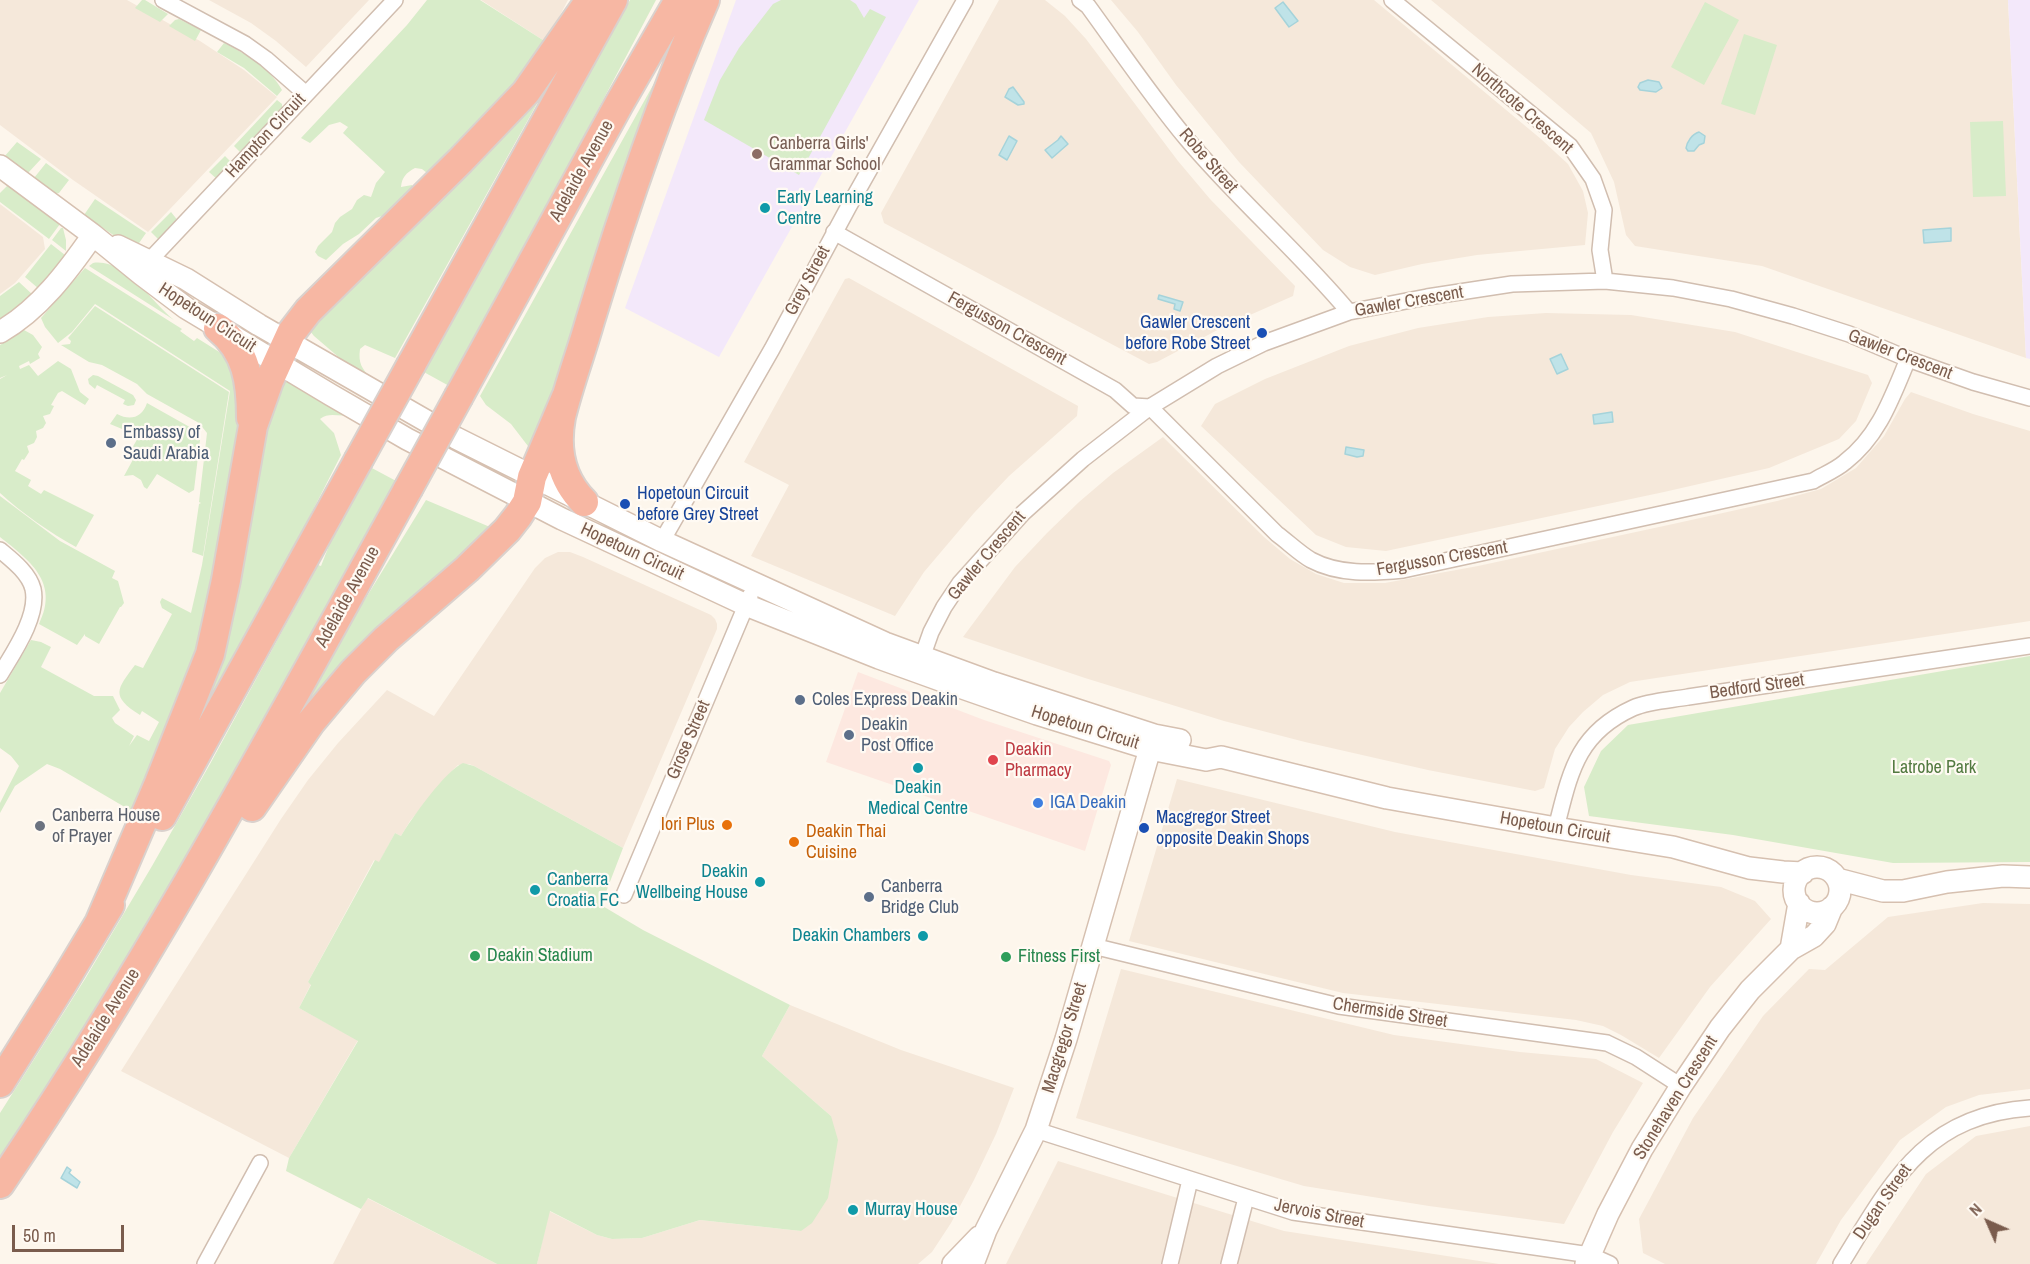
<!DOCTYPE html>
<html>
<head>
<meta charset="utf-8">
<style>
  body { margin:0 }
  #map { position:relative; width:2030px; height:1264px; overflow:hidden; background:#fdf6ec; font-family:"Archivo Narrow",sans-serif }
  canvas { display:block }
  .north { position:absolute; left:1958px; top:1192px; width:60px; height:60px; -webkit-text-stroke:4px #fffaf3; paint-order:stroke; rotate:315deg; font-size:16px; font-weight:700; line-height:24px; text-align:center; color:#7a5c4d }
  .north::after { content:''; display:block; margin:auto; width:21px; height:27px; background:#7a5c4d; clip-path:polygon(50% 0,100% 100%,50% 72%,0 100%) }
  .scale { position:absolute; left:12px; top:1225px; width:112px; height:27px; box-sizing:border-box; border:3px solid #7a5c4d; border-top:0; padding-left:8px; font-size:18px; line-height:21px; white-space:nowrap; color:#7a5c4d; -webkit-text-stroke:4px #fffaf3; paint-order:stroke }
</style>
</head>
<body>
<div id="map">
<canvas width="2030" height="1264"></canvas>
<div class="north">N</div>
<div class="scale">50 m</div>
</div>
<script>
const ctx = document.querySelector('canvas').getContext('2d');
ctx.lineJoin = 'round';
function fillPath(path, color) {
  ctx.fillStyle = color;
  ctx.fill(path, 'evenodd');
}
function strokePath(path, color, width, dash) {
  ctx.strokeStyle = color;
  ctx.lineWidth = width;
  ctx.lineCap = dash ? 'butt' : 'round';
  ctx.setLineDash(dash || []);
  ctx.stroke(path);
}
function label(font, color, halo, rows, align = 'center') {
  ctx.font = font + ' "Archivo Narrow",sans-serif';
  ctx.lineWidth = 4.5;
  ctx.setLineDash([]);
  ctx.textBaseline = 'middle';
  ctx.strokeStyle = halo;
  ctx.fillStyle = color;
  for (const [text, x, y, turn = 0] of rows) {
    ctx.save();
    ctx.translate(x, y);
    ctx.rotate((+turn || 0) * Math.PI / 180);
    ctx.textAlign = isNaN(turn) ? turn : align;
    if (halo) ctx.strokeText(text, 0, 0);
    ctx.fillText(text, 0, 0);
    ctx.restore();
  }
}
const residential = new Path2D(`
  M0,0H127L200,41L244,70L277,97L148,232L73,180L0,125Z
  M209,0H369L306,67L276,41L251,23Z
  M481,0H568L546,42Z
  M999,0H1045L1065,16L1086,39L1178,161L1210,199L1295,286L1293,296L1225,326L1157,362L1149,364L884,223L881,213Z
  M1111,0H1374L1541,139L1568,164L1583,191L1588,213L1585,245L1477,255L1422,264L1375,275L1350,267L1323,250L1239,162L1176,85L1138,32Z
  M1431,0H2008L2026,358L1762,266L1635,246L1626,235L1614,182L1591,133L1537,87Z
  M0,204L43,237L45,249L15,283L0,294Z
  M849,278L1078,406L1077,416L1009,476L974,513L924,572L895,616L751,556L789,485L744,462L845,279Z
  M1546,313L1631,315L1735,332L1868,375L1872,383L1856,421L1839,439L1769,468L1664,492L1386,551L1346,547L1316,535L1201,426L1215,404L1265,379L1349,346L1418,328L1488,317Z
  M1911,392L1973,414L2030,431V621L1630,682L1603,695L1583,712L1569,727L1555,749L1544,788L1535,791L1428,770L1305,742L1224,721L1085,678L963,637L1015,567L1047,533L1079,502L1113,473L1163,437L1264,537L1290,559L1316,574L1344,583H1385L1478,566L1673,524L1777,501L1821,489L1856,468L1884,436L1905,399Z
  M558,552H570L583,557L711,615L715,619L717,624V629L623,848L474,766L469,764L458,765L455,768L410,821L401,836L395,833L379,863L374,860L308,982L311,984L299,1008L358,1040L289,1158L121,1071L281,819L308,780L338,743L387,690L434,716L535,568L545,558Z
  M1177,779L1395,832L1631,875L1721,887L1755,901L1771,919L1710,987L1659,1058L1621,1035L1603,1026L1576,1020L1343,993L1256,972L1129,941Z
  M1983,903L2030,904V1089L1979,1095L1946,1107L1900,1140L1841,1220L1816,1264H1665L1643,1253L1639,1219L1693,1118L1763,1016L1809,969L1825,970L1888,917Z
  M1121,969L1394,1035L1520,1052L1596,1059L1643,1083L1613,1132L1564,1224L1429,1206L1304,1186L1076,1118Z
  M790,1005L901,1050L1014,1088L996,1134L974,1180L951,1223L932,1252L918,1264H537L549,1211L597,1235L612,1239L642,1238L700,1220L801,1231L831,1116L762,1056Z
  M2030,1126V1264H1866L1926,1174L1976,1136Z
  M1058,1161L1284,1231L1499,1264H1006Z
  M367,1198L497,1264H333Z`);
const commercial = new Path2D(`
  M858,672L984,720L1109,761L1111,765L1085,851L826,762Z`);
const education = new Path2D(`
  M736,0H919L719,357L625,308Z
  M2008,0H2030V359L2026,358Z`);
const green = new Path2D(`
  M142,0H145L168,14L160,22L135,8Z
  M427,0H480L546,42L514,89L456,145L450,149L447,156L427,173L422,169L415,168C406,173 402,177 401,187L412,185L414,193L388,214L376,218L359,234L343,244L326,260L318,256L315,252L318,246L332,232L335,223L340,217L352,209L357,200L364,195L371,197L376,183L385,172L343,133L348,127L340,122L329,125L310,143L301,138L407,25Z
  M630,0H656L451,387L422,371L488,258Z
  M781,0H850L856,4L864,18L870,9L886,17L799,175L704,120L720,80L739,48L773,4Z
  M1705,2L1739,20L1704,85L1671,67Z
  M175,20L179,19L201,30L195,41L169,26Z
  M1744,34L1777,45L1755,115L1721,104Z
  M224,43C246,54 270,68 282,90L277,96L244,68L217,52Z
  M672,55L550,401L531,450L511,424L486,405L480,396L657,78Z
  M562,59L395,358L365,345L360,349C358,363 362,369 371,378L349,366L314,336L310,331L313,325Z
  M277,100L282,104V110L241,153L234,146Z
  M2003,121L2006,196L1973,197L1970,122Z
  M17,142L41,159L28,173L4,157Z
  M225,156L232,163L218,180L209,172Z
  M46,163L69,180L59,193L55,194L35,180L34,178Z
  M8,185L60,224L49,239L0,202V193Z
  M95,199L146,233L137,246L122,241L84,215Z
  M171,212L179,222L159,240L151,232Z
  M61,228H63L66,240V251L52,240Z
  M51,244L65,255L62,262L39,289L25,277Z
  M93,263C125,258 151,302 174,320L89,266Z
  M85,268L182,329L180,331L194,341L197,338L232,360L244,398L204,632L140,816L60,769L47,764L15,786L0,813V803L19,766L11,756L0,748V693L31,640L41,642L51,647L41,667L94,696H113L120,710L112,718L115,723L134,736L129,746L137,735L149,741L159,722L142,711L140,715C110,696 117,689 135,665L143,668L172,614L162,608L160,602L162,598L191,613L202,565L230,391L95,304L72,332L58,343L45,327L41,318Z
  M19,282L33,295L0,320V296Z
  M95,306L229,392L203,556L192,552L199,504L201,503L199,502L207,433L199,423L147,394L137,384L102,365L89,362L61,345L70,344L71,341L68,338Z
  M24,330L33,335L42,347L38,354L40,358L30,364L29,361L19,366L20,369L29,365L38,376L58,361L71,369L80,392L89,399L85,405L62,391L58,393L51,405L54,406L50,414L43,416L46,423L43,428L36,431L37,437L34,443L27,446L29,452L24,460L22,459L15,471L31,480L28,486L41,494L44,490L94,515L76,547C49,532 23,514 0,493V379L7,375L0,378V345Z
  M93,375L98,376L133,395L136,400L134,405L128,406L123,404L125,400L97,385L95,389L89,384L88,379Z
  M282,379L348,415C338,417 329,412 320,419L334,433L341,455L285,565L206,707L201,703L253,461Z
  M147,403L195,430L200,440L194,490L189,493L157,474L147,489L144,487L141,480L133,475L124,476L136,454L131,450L139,436L110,424L117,414C130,421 142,418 147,403Z
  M370,467L398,482C343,576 291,672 238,767C163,900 84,1031 0,1159V1113L85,979L152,866L210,764L318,565L321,566L330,543Z
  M0,496L60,541L115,571L112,578L118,581L124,603L121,607H120L99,644L85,636V634L77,645L39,624C60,582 29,560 0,537Z
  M426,500L490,527L281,753L310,689Z
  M2030,656V862L1893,863L1733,835L1589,816L1584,787L1601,751L1628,725Z
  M463,763L474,766L623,848L601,905L643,930L790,1005L762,1056L831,1116L838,1140L828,1198L812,1223L801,1231L700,1220L642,1238L612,1239L597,1235L550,1211L537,1264H497L368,1198L361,1209L286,1171L289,1158L358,1041L299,1008L311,985L308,982L375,860L379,862L395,833L401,836C411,819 446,770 463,763Z`);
const water = new Path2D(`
  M1283,2L1298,21L1289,27L1275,8Z
  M1648,80L1659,82L1662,88L1656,92L1640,90L1638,87L1640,83Z
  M1013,87L1024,102V104L1018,105L1005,97L1009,89Z
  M1699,132L1705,136L1704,143L1699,145L1694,151H1688L1686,148C1687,142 1692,134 1699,132Z
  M1009,136L1017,141L1007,160L999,155Z
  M1061,136L1068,144L1052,158L1045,150L1058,140Z
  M1951,228V241L1924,243L1923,230Z
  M1159,295L1183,302L1180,311L1174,309L1175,304L1158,299Z
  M1561,354L1568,369L1557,374L1550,359Z
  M1612,412L1613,422L1594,424L1593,415Z
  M1346,447L1364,450L1363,456L1357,457L1345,454Z
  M67,1167L71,1170L69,1173L80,1182L77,1188L61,1178Z`);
const street = new Path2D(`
  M163,0L245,44L266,59L306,94
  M1080,0L1088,6C1120,50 1151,96 1186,138C1237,199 1298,251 1349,312
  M1392,0L1570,146L1593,179L1604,210L1600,250L1605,281
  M834,232L1115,390L1133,406L1150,407L1277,534C1288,542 1299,553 1311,560C1339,575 1372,573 1403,570L1813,481C1823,475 1836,470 1845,462C1879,436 1892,397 1908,359
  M150,260L395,0
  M662,541L772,349L849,206L965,0
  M0,550C12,560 29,573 33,589C39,616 13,653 0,675
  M919,666L931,632L944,607L960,583L1023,513L1083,459L1150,407L1217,366L1264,343L1349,312L1427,297L1512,284L1605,281L1673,288L1731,299L1793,316L1849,334L1908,359L1973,382L2030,398
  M1556,828C1570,774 1576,734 1633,708C1649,701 1671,700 1688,697L2030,646
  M624,895L750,596
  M1093,946L1339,1006L1607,1043L1636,1057L1681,1086
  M1036,1130L1293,1212L1590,1255L1610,1264
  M205,1264L260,1163
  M1170,1264L1190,1180
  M1229,1264L1246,1198
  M1841,1264C1891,1183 1924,1115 2030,1108`);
const secondary = new Path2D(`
  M0,166L93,235L141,274L186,308L331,395L407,439L562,519L746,605L879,658L954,685L1037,714L1150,749L1206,760L1221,757L1387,798L1556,828L1673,847L1749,868L1783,872L1803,873
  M118,246L186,279L259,325L456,438L662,541L885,643L994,683L1154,735L1180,740
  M0,332C39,310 68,271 93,235
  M1794 890a23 23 0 1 1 46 0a23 23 0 1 1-46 0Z
  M1837,879L1883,891H1903L1947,882L2003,876L2030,877
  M1791,949L1799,903
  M953,1264L979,1237
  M973,1264L986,1230L1036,1130L1066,1039L1154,735
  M1586,1264L1608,1214L1642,1149L1681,1086L1720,1028L1750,990L1791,949L1814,936L1825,924L1832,907`);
const highway = new Path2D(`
  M218,328C247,351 251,383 251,418
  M411,365L613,0
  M459,396L619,104L679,0
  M584,502C561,479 555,449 561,417C569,384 581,353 590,321C623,212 659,105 705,0
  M252,807L311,722L353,672L386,639L467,569L507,530L518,516L527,502L532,477L566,397
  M162,816L358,461
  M100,921L159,783L210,654L226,580L253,426L269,381L291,333L308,311L460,161L526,92L590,0
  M0,1083L63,983L110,905
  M0,1184C151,961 278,724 408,489`);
const highwayBridge = new Path2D(`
  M358,461L411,365
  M408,489L459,396`);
const markers = [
  [757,154,6,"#8d6e63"],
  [765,208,6,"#0f9aa8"],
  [1262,333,6,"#1a4fb4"],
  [111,443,6,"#5c6f8a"],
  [625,504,6,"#1a4fb4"],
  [800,700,6,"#5c6f8a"],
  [849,735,6,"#5c6f8a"],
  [993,760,6,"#e0444e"],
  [918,768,6,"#0f9aa8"],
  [1038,803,6,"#3f7fe0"],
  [727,825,6,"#e8710a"],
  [40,826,6,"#6b7280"],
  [1144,828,6,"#1a4fb4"],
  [794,842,6,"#e8710a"],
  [760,882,6,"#0f9aa8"],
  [535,890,6,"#0f9aa8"],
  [869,897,6,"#5c6f8a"],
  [923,936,6,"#0f9aa8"],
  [475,956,6,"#2e9e5b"],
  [1006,957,6,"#2e9e5b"],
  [853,1210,6,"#0f9aa8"]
];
const streetNames = [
  ["Northcote Crescent",1522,109,41],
  ["Hampton Circuit",266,136,-47],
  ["Robe Street",1208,161,49],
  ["Adelaide Avenue",582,171,-61],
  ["Grey Street",808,281,-62],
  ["Gawler Crescent",1409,302,-10],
  ["Hopetoun Circuit",207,318,33],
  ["Fergusson Crescent",1007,329,29],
  ["Gawler Crescent",1900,355,21],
  ["Hopetoun Circuit",632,552,25],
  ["Gawler Crescent",987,556,-50],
  ["Fergusson Crescent",1442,559,-10],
  ["Adelaide Avenue",348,597,-61],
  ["Bedford Street",1757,687,-8],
  ["Hopetoun Circuit",1085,728,17],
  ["Grose Street",689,740,-67],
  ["Hopetoun Circuit",1555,828,10],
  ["Chermside Street",1390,1013,9],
  ["Adelaide Avenue",106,1018,-58],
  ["Macgregor Street",1065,1038,-73],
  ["Stonehaven Crescent",1676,1098,-58],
  ["Dugan Street",1883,1202,-55],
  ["Jervois Street",1319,1214,11]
];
const educationNames = [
  ["Canberra Girls'",769,144],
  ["Grammar School",769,165]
];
const cultureNames = [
  ["Early Learning",777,198],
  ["Centre",777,219],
  ["Deakin",918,788,"center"],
  ["Medical Centre",918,809,"center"],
  ["Deakin",748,872,"right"],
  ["Wellbeing House",748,893,"right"],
  ["Canberra",547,880],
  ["Croatia FC",547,901],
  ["Deakin Chambers",911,936,"right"],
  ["Murray House",865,1210]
];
const transitNames = [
  ["Gawler Crescent",1250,323,"right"],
  ["before Robe Street",1250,344,"right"],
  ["Hopetoun Circuit",637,494],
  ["before Grey Street",637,515],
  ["Macgregor Street",1156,818],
  ["opposite Deakin Shops",1156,839]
];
const serviceNames = [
  ["Embassy of",123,433],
  ["Saudi Arabia",123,454],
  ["Coles Express Deakin",812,700],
  ["Deakin",861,725],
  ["Post Office",861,746],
  ["Canberra",881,887],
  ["Bridge Club",881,908]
];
const healthNames = [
  ["Deakin",1005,750],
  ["Pharmacy",1005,771]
];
const parkNames = [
  ["Latrobe Park",1934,768]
];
const shopNames = [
  ["IGA Deakin",1050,803]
];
const worshipNames = [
  ["Canberra House",52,816],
  ["of Prayer",52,837]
];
const foodNames = [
  ["Iori Plus",715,825],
  ["Deakin Thai",806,832,"left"],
  ["Cuisine",806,853,"left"]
];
const leisureNames = [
  ["Deakin Stadium",487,956],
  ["Fitness First",1018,957]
];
fillPath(residential, '#f5e8da');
fillPath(commercial, '#fde8e0');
fillPath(education, '#f3e8fa');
fillPath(green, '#d8ecc9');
fillPath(water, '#bfe3e8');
strokePath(water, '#a5d3da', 1.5);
strokePath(street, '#d1beb0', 18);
strokePath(secondary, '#d6c0b0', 24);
strokePath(highway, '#dad1cd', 32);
strokePath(street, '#fff', 15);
strokePath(secondary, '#fff', 21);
strokePath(highway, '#f7b7a3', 28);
strokePath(highwayBridge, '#dad1cd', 32, []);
strokePath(highwayBridge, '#f7b7a3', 28);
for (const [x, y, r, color] of markers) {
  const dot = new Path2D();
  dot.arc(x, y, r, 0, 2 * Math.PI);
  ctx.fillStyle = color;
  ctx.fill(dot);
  strokePath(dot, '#fffaf3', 2);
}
label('18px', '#7a5c4d', '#fffaf3', streetNames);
label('18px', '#785e54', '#fffaf3', educationNames, 'left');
label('18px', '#0d838f', '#fffaf3', cultureNames, 'left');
label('18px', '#164399', '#fffaf3', transitNames, 'left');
label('18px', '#4e5e75', '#fffaf3', serviceNames, 'left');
label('18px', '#be3a42', '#fffaf3', healthNames, 'left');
label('18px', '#537a41', '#fffaf3', parkNames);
label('18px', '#366cbe', '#fffaf3', shopNames, 'left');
label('18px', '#5b616d', '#fffaf3', worshipNames, 'left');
label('18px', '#c56008', '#fffaf3', foodNames, 'right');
label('18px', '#27864d', '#fffaf3', leisureNames, 'left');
</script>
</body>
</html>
